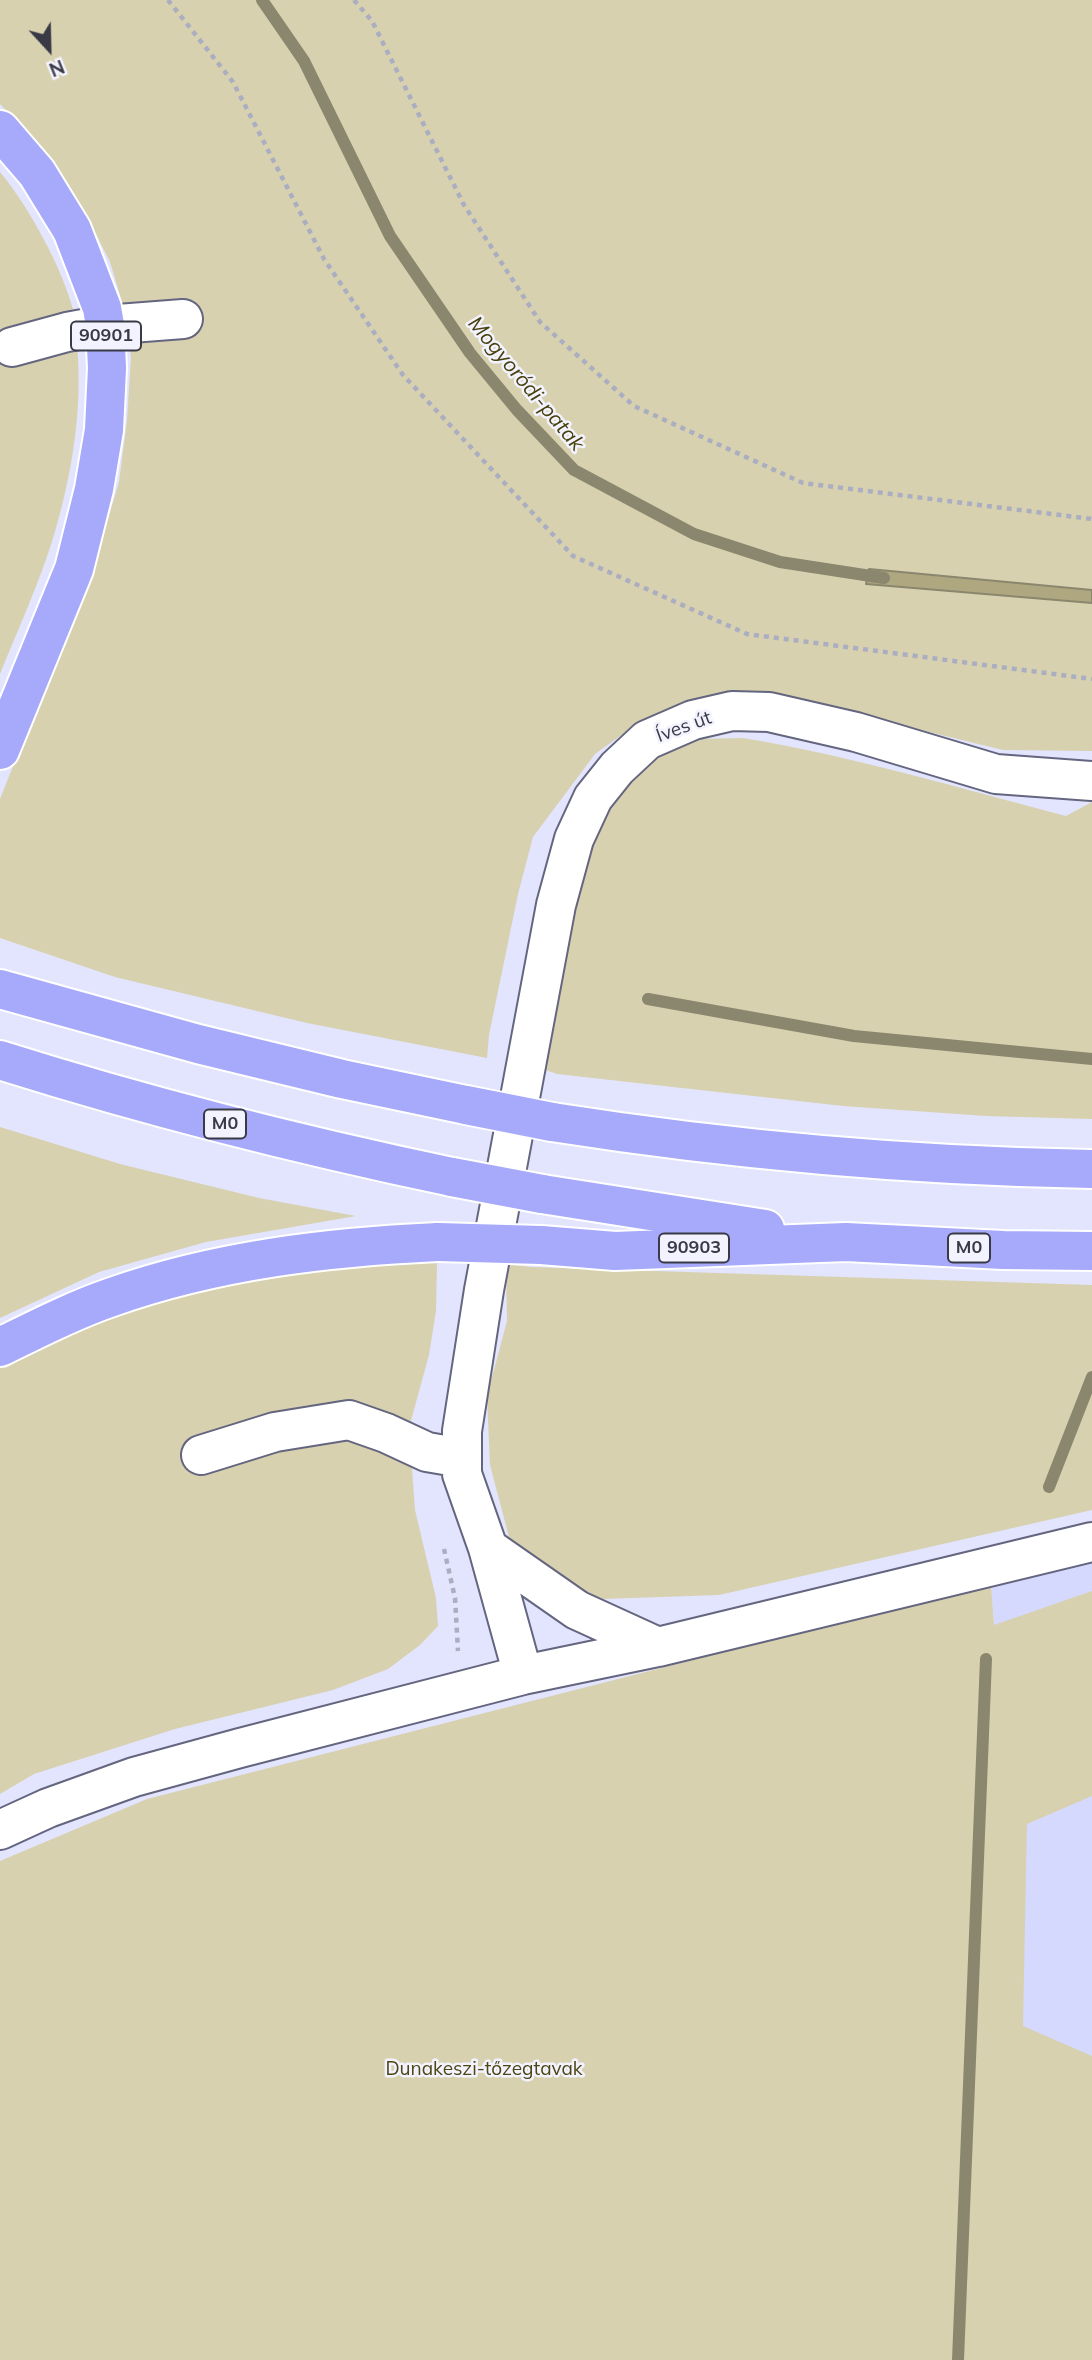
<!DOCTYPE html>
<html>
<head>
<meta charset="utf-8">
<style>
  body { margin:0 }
  #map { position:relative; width:1092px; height:2360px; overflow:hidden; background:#e2e5fd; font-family:Mulish,sans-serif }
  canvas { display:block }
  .north { position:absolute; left:14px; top:14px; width:70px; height:70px; -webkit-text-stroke:5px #f2f3ff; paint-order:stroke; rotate:158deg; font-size:19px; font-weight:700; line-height:28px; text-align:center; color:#393a45 }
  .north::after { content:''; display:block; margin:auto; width:24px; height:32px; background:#393a45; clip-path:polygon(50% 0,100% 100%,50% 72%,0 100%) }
</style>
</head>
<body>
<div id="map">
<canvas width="1092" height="2360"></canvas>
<div class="north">N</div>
</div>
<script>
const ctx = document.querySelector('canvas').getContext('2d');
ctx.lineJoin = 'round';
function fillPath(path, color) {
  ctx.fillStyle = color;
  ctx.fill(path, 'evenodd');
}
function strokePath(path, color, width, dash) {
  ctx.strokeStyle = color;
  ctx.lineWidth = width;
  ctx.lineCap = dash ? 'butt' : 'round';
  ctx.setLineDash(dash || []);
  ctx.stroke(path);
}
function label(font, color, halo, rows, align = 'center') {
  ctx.font = font + ' Mulish,sans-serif';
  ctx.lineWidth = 5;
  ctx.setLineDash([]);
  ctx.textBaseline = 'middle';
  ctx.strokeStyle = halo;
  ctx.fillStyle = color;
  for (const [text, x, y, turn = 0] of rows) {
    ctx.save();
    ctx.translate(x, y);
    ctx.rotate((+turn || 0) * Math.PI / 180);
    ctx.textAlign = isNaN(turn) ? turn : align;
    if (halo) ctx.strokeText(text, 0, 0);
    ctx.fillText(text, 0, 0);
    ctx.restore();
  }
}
const built = new Path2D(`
  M1092,1562V2360H963L999,1694L991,1584Z`);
const green = new Path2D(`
  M0,0H1092V751L1003,750L781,696L679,706L641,721L595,754L533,837L518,894L489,1035L487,1058L307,1023L115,977L0,938V799L100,546L119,482L127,420L131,357L122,302L110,262L85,212L50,156L0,104Z
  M0,172C29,207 63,269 74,313C76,323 76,335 77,345C83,408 72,474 54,535C40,582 18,629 0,674Z
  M743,738C852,756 959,788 1066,816L1092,802V1119L986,1116L843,1106L557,1074L537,1067L582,840L650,753L694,739Z
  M0,1127L120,1164L259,1198L356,1216L206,1242L99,1272L0,1318Z
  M399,1262H437L436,1311L429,1355L409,1428L415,1510L436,1598L438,1626L420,1645L388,1669L333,1690L175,1729L34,1774L0,1794V1362L114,1310L288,1266Z
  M506,1264L531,1267L1092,1285V1510L719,1595L603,1599L551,1576L509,1537L490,1465L487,1396L507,1321Z
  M991,1584L994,1625L1092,1591V1796L1027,1824L1023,2026L1092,2056V2360H0V1861L147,1799Z`);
const water = new Path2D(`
  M869,569L1092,590V603L866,584Z`);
const stream = new Path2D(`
  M262,0L304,61L390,236L470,353L517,410L574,470L694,534L780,562L884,578
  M648,999L854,1036L1092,1059
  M1049,1487L1092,1377
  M958,2360L986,1659`);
const path = new Path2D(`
  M168,0L233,82L324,259L403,375L573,556L747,634L1092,679
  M354,0L372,21L464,205L540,322L634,406L803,483L1092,519
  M444,1549L455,1598L458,1651`);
const minor = new Path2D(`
  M12,347L67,332L105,325L183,319
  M201,1455L275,1432L349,1420L386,1433L427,1452L462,1458
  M488,1548L577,1610L658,1647
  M523,1675L488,1548L462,1474V1431L484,1290L556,905L574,839L593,798L617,768L647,740L693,720L732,711L769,712L856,732L996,774L1092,781
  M0,1830L48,1808L134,1777L240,1748L523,1675L658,1647L1092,1542`);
const highway = new Path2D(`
  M0,130L37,173L72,230L102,308L105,325L107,368L104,430L94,489L74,569L0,750
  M0,989L198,1044L342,1079L466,1105
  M0,1060C149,1107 300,1145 452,1177
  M552,1122C731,1150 911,1166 1092,1169
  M542,1194L765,1229
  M541,1245L615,1251L846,1242L1003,1250L1092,1251
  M0,1347C37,1329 74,1310 112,1297C217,1260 328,1247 438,1242`);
const highwayBridge = new Path2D(`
  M466,1105L552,1122
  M452,1177L542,1194
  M438,1242L541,1245`);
const shields = [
  [106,336,70],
  [225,1124,42],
  [694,1248,70],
  [969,1248,42]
];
const shieldNames = [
  ["90901",106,336],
  ["M0",225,1124],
  ["90903",694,1248],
  ["M0",969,1248]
];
const streetNames = [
  ["Íves út",684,727,-20]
];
const parkNames = [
  ["Dunakeszi-tőzegtavak",484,2069]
];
const waterNames = [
  ["Mogyoródi-patak",526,384,50]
];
fillPath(built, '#d6d9fe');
fillPath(green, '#d7d1b0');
fillPath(water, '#aea77f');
strokePath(water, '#8b866e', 2);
strokePath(stream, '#8b866e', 12);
strokePath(minor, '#64657f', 42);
strokePath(highway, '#fff', 42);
strokePath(path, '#abaec1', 4.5, [5, 5]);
strokePath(minor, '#fff', 38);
strokePath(highway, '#a7a9fb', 38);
strokePath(highwayBridge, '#fff', 42, []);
strokePath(highwayBridge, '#a7a9fb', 38);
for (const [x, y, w] of shields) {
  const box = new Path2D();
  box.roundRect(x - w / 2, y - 14.5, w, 29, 5);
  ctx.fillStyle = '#f2f3ff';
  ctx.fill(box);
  strokePath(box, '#393a45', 2);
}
label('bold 18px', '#393a45', null, shieldNames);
label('19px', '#393a45', '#f2f3ff', streetNames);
label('19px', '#4d4512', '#f2f3ff', parkNames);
label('italic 21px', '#49410d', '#f2f3ff', waterNames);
</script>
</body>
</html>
